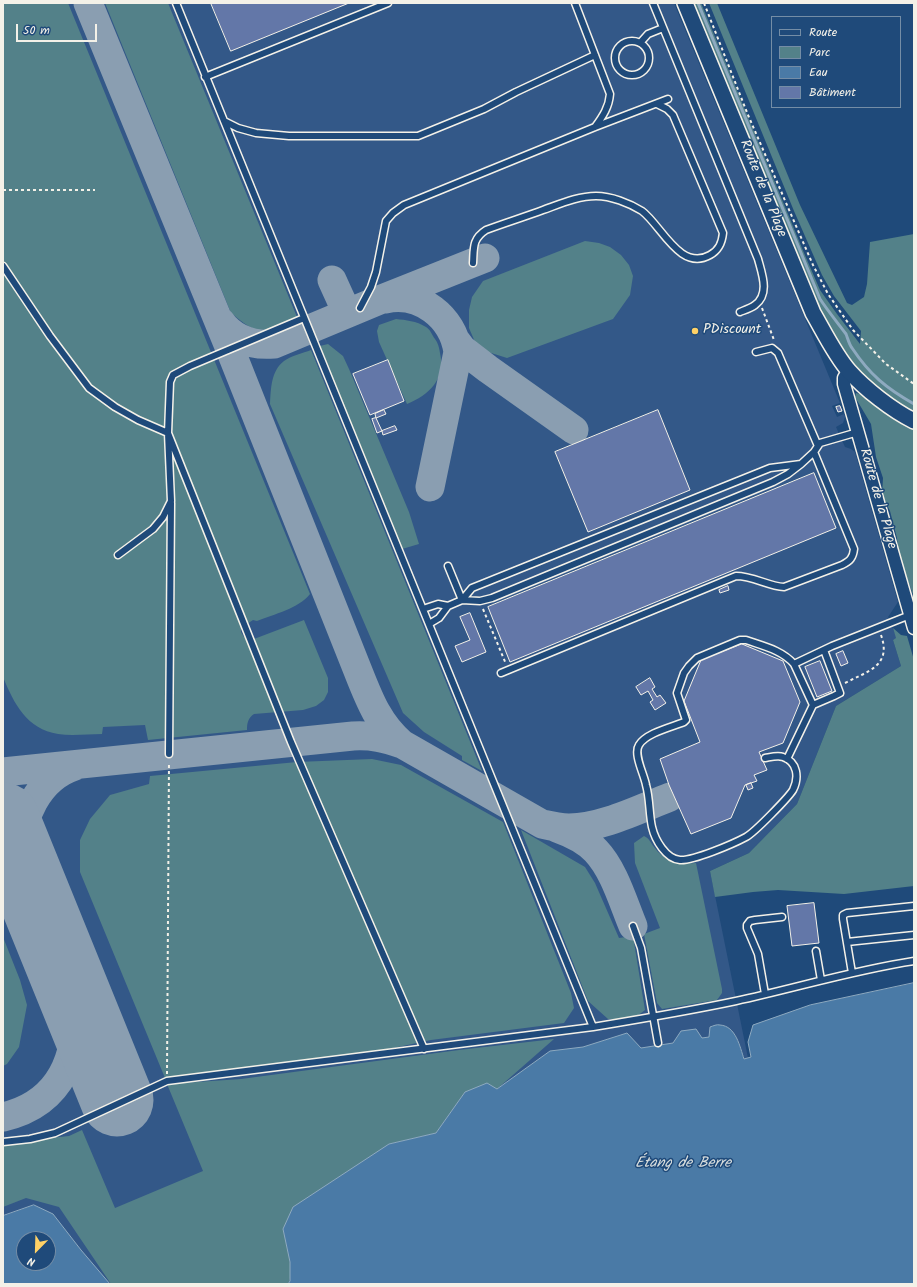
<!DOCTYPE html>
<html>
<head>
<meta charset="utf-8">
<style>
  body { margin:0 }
  #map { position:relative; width:917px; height:1287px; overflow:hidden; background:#1f4a7a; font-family:Kalam,sans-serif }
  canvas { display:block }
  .frame { position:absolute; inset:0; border:4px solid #f4f1e8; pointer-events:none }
  .legend { position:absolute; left:771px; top:16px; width:130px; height:92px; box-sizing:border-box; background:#1f4a7a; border:1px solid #748da6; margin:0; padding:5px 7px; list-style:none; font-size:12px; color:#f4f1e8 }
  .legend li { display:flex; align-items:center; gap:8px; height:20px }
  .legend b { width:20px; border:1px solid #748da6 }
  .north { position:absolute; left:16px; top:1231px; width:40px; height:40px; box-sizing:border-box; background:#1f4a7a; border:1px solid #748da6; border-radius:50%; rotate:203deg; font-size:11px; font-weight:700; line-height:16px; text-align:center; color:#f4f1e8 }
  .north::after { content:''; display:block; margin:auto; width:14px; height:18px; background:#ffd166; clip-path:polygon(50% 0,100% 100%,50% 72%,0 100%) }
  .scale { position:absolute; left:16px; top:24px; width:81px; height:18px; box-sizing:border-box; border:2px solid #f4f1e8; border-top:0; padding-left:5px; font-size:12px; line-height:14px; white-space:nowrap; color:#f4f1e8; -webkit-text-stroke:3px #1f4a7a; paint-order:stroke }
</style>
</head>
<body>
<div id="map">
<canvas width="917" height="1287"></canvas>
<div class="frame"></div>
<ul class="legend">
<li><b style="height:5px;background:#1f4a7a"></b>Route</li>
<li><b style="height:11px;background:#538189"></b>Parc</li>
<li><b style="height:11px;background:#4a7aa6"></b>Eau</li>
<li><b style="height:11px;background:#6377a8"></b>Bâtiment</li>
</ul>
<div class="north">N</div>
<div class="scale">50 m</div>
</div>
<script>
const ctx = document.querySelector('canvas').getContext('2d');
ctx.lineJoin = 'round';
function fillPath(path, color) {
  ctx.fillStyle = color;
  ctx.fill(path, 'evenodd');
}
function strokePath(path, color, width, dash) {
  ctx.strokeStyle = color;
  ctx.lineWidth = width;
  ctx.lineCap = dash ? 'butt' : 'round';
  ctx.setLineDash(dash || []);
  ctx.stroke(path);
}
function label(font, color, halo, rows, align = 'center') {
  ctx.font = font + ' Kalam,sans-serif';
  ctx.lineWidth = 3;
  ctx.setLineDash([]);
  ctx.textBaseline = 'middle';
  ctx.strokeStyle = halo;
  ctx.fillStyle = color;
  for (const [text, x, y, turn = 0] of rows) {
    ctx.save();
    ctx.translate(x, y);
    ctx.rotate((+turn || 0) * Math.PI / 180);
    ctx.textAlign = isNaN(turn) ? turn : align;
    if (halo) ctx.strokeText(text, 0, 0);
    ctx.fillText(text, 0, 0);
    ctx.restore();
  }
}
const built = new Path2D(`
  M3,3H674L840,403L832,406L837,417L844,414L845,417L843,423L836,427L845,447L851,449L855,452L898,602L888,617L897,638L893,640L901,666L836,706L797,804L749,853L710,871L748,1058L744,1060L740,1045L709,1037L641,1048L627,1033L583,1047L550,1051L497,1089L389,1144L288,1284H110L81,1250L53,1214L34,1205L3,1216Z`);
const green = new Path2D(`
  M3,3H68L310,594C298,609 274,614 257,621L253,620L241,628V632L244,637L254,639L304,620L328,678V692L324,700L316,706L303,710L254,714C248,718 247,723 247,730L148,740L145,725L103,727L102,734C88,734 72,736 58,734C27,729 14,704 3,677Z
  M105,3H168L297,317C287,323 270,331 258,330C248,328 239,319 231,313Z
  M692,3H701L804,253L820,290L837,314L860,344L861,331L834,296L822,275L794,211L709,3H717L800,205L847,303L852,305L864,297L867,284L870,242L914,234V415L892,401L858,373L834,337L813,296Z
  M585,241L599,243L610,247L621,255L629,265L633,276L630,295L613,319L507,358L488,352L475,342L469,328V310L472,297L483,281Z
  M396,319C406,320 416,321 426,327C430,329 432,335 435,339C438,343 439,347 440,353C446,379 429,395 407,404L379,342L377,331L379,325Z
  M328,344L343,356L349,369L409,512L419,544L402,549L320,346Z
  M311,350L482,771L462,760V756L424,732L403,713L270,404C271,388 271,371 284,361C291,356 303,353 311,350Z
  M856,393L860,394L914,430V597L899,557L897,538L890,511L882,495L883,478L876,457L871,424L855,397Z
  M893,628L901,635L907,636L914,660V886L844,894L778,890L753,892L715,897L710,871L749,853L797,804L836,706L901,666L893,640L896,638Z
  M372,759L401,765L503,822L571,993L574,1008L564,1023L431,1040L379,1051L293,1063L165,1078L80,872V840L90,819L110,795L149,784L150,776L297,762Z
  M521,830L585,867L595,883L619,938L633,936L645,1010C634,1020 622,1019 608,1019L588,1001Z
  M644,836C649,838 651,843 654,847C665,862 679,864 696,863L722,989V993L717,1000L662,1009L657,1003L644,934L660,928L635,863L634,843Z
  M3,937L20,980L27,1005L19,1047L7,1064L3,1066Z
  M554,1039L497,1089L465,1092L436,1133L389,1144L283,1229C286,1241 295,1274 288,1284H111L59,1207L26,1198L3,1207V1143L69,1136L82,1130L115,1208L203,1171L167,1084L241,1079L459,1050Z`);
const water = new Path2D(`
  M914,983V1284H288L290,1281V1262L283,1229L293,1207L389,1144L436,1133L465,1092L487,1083L497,1089L550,1051L583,1047L627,1033L641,1048L673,1043L681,1031L696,1029L702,1038L709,1037L710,1027C713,1026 717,1024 720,1025C736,1026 740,1047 744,1059L751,1057L748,1042L753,1025L810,1005Z
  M34,1205L53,1214L81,1250L110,1284H3V1216ZM24,1239H48V1263H24Z`);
const stream = new Path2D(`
  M698,3L820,299C828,311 837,322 846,334C848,339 849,344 852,348C870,375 886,388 914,404`);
const taxiway = new Path2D(`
  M88,3L230,349L356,666C368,696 377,723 402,744L542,824C551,826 560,828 569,828C602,828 639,809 670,797
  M332,280L347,313
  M385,299C420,291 453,317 458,352L430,487
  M220,321C233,339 251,346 274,344L377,301L485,258
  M456,341L462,349L488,369L574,430
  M3,772L353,736C372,735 385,738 402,744
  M557,828C571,833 586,840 596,851C614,870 623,902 633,926
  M30,885C27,876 23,865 22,855C19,819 38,778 75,766
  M3,1117C64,1103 80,1052 75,995`);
const runway = new Path2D(`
  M3,819L117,1100`);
const building = new Path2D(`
  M211,3H349L231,51Z
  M388,360L404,401L370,415L353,374Z
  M840,406L842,411L838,412L836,407Z
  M384,410L386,414L376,418L375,414Z
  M658,410L690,490L588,532L555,452Z
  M376,418L382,431L377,433L372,419Z
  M395,426L397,430L383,435L382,431Z
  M814,473L836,528L510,662L488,607Z
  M728,586L729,590L720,593L719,590Z
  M470,613L486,652L462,662L455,646L470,640L460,617Z
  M742,644L783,661L800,702L783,743L759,752L767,770L754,775L757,781L745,785L731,818L691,834L669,785L660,759L700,742L684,701L701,660Z
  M843,651L848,663L841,666L836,654Z
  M820,661L832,691L817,697L805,667Z
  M650,678L655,687L652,689L657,697L660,695L666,703L655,710L650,702L653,700L648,691L641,695L636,687Z
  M751,783L753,788L748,790L746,785Z
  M814,903L819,943L792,946L787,906Z`);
const path = new Path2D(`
  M704,3L748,115L813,265L828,294L853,330L886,364L914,384
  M3,190H95
  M762,308L774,340
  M483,609L506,664
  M845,683C868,671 892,666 881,635
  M167,1074L169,762`);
const service = new Path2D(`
  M176,3L593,1027
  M575,3L610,94C609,107 603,116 595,127
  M653,3L758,259C762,274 770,294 755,305C751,308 745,310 740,312
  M615 58a17 17 0 1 1 34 0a17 17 0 1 1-34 0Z
  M640,43L648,34L663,28
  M205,77L388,3
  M224,121L238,128L256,133L289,136H418L484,109L516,92L595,55
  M473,263C474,248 472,239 486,230C505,223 524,217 543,210C560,204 578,196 596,196C611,196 629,203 642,211C661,225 680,272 710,255C719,250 722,243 723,233L673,115L667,109L657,104
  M3,266L50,336L89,388L115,407L138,420L168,433L171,501L163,517L153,529L118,555
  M360,308L371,287L376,272L386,221L393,213L404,205L595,127L668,99
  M304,318L190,366L173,375L170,382L168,433L291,742L424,1049
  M756,352L772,348L778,353L818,446
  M801,464L788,474L773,482L492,598L480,601L462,600L472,588L482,584L770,468L801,464L814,452L820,443L858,432
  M448,566L462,600L448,606
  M423,609L438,604L448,606L439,618L429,624
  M794,664L832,646L910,615
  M501,673L736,576C753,576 768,586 784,587L842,565C850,561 853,558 854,549L814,452
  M169,754L171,503
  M765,758C771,757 778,755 783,757C798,762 799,778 793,790C788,798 755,832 746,837C733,844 693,861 680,860C666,859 655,840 652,827C649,814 650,799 646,785C644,774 633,754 639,745C646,733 672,727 684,722L686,720L677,693L684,673L689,666L697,658L740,640H746C763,646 782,650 794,664L813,705
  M787,759L813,705L834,696L840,693L824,650
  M633,926L641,948L658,1043
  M847,942L914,935
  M816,951L821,980
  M852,973L843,919V915L847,913L914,906
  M765,994L758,954L747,928V925L750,921L755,920L782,917
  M3,1142L30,1139L55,1133L167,1081L593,1027C641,1019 689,1011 736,1001C796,988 854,970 914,961`);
const minor = new Path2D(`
  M849,370L844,378V384L914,628`);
const tertiary = new Path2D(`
  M685,3L813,313C824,332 835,355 849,371C865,389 892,410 914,421`);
const markers = [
  [695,331,4,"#ffd166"]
];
const streetNames = [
  ["Route de la Plage",762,189,68],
  ["Route de la Plage",877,499,74]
];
const poiNames = [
  ["PDiscount",703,331]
];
const waterNames = [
  ["Étang de Berre",683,1164]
];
fillPath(built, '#335888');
fillPath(green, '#538189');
fillPath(water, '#4a7aa6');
strokePath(water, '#8eaac0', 1);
strokePath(stream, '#8eaac0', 3);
strokePath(taxiway, '#8a9eb1', 29);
strokePath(runway, '#8a9eb1', 73);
fillPath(building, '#6377a8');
strokePath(building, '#f4f1e8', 1);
strokePath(service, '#f4f1e8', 9);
strokePath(minor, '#f4f1e8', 15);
strokePath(tertiary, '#f4f1e8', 18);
strokePath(path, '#f4f1e8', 2, [3, 3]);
strokePath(service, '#1f4a7a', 6);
strokePath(minor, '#1f4a7a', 12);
strokePath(tertiary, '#1f4a7a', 15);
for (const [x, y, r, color] of markers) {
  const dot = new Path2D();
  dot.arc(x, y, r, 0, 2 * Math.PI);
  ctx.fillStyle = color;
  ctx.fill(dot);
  strokePath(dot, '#1f4a7a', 1.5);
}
label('14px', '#f4f1e8', '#1f4a7a', streetNames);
label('14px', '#f4f1e8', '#1f4a7a', poiNames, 'left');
label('italic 15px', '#dadfde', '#1f4a7a', waterNames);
</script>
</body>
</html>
